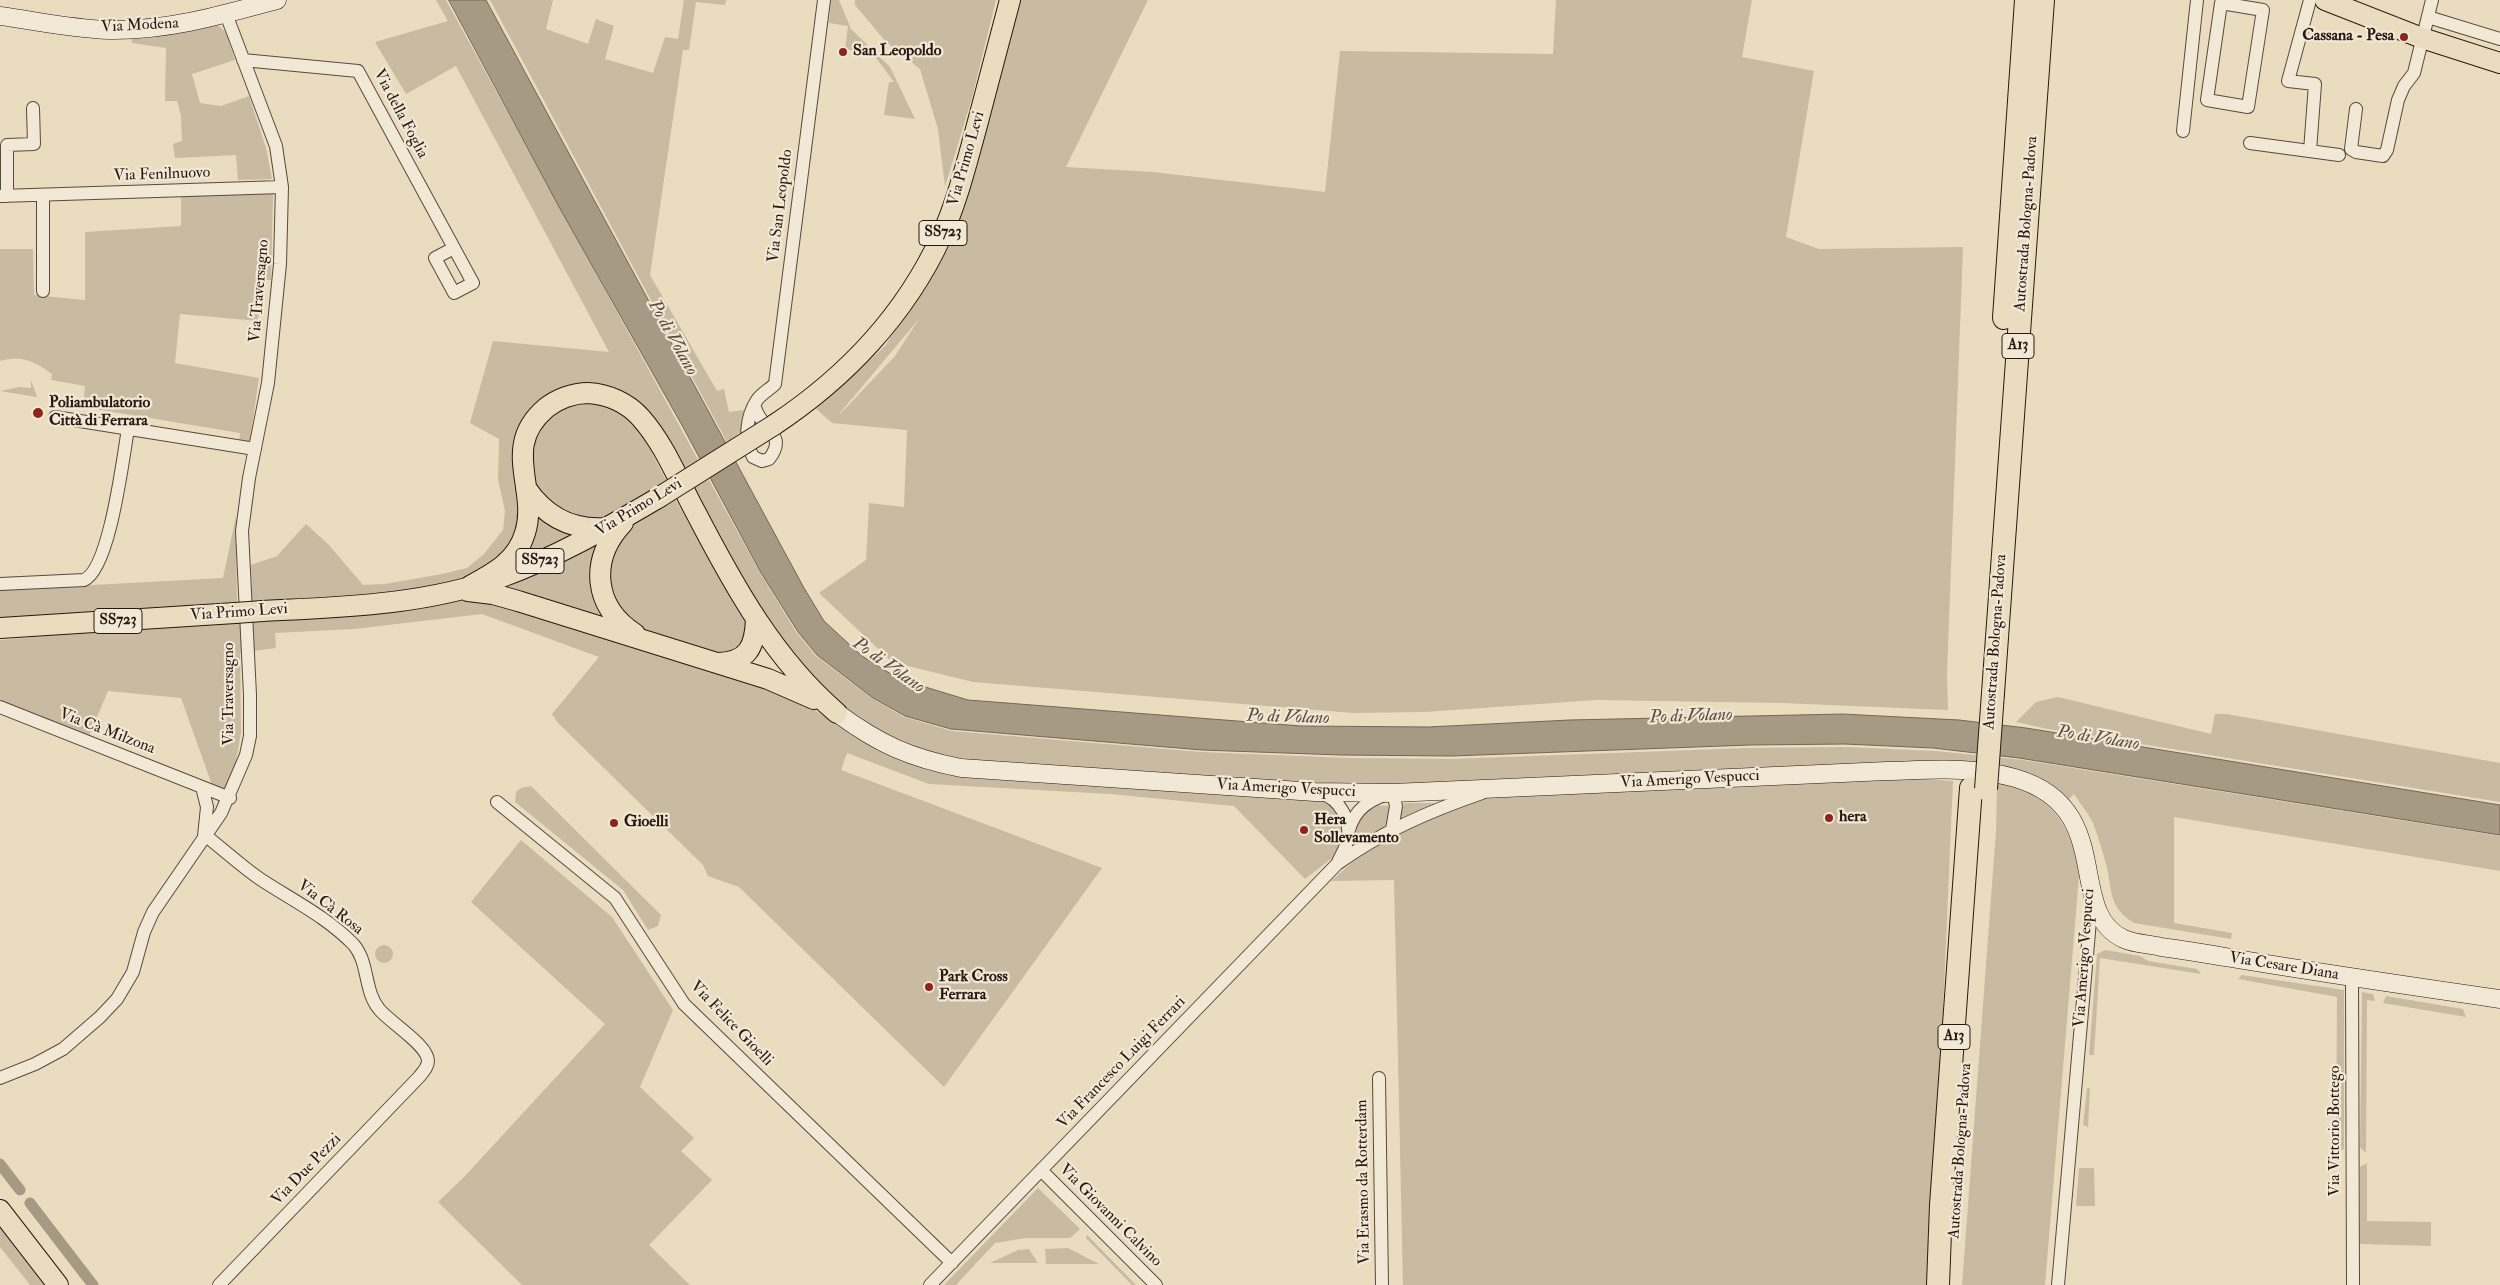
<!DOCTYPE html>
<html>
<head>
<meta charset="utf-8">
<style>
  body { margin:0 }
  canvas { display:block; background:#e9dcbf }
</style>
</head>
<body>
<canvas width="2500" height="1285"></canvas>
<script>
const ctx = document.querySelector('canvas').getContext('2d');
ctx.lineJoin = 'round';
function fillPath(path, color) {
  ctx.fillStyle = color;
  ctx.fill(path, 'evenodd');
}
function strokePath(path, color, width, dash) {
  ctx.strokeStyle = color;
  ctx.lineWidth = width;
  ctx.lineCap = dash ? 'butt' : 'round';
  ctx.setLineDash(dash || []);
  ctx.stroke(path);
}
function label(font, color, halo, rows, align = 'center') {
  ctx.font = font + ' "IM FELL Double Pica",serif';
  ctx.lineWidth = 4.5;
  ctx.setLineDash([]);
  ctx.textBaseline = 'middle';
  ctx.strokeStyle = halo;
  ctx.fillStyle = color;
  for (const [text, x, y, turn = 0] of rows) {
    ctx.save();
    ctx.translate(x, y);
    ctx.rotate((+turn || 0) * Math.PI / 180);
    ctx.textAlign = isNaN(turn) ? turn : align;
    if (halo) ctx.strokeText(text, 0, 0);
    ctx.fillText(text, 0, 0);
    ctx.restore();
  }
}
const green = new Path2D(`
  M436,0H446L759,571L796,632L816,656L873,699L904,717L952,731L1201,752L1350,758L1451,759L1747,748L1846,747L1936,751L2023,760L2500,836V871L2174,817V923L2232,933L2231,939L2134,923C2107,906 2113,890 2106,864C2102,850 2098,836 2093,823C2088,813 2080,803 2074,794L2066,802L2028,776L1312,785L957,760L906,746L843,709L763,623L648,412C609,371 587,385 541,400C534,442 528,525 504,559C501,563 492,565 488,568C420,602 327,598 252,602L251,565L277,556L306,524L329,545L363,585L385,584L442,574L467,568L484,554L503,530L505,511L498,479L499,439L470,423L493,341L609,352L456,66L406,94L375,42L448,21Z
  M490,0H553L546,29L588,44L596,19L614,26L605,59L653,73L665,37L678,39L684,0H726L725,5L696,2L689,50H683L650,275L717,391L724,389L729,412L745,410L748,415L742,431L727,442Z
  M831,0H839L851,29L890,67L915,119L884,115L889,82H894L873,54L845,49L848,26L829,23Z
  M855,0H996L972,98L945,187L938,129L920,69L886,42L855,5Z
  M1019,0H1148L1066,167L1153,172L1325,192L1340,51L1553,54L1556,0H1752L1742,57L1814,71L1786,237L1819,249L1963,247L1947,674L1948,710L1782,703L1596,700L1425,712L1353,713L973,682L892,662L819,593L866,560L869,503L904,507L907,430L832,423L816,409L885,346L948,248ZM919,319L895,356L840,414V413Z
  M218,25L226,33L235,60L192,74L200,103L221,106L249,96L266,148L272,179L238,180L236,155L175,158L173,144L182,141L181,116L177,101H165L166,48L132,43L131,37Z
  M273,194L271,280H262L258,321L180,314L175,363L259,378L250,440L245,443L239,442L240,433L83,407L85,386L51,380L52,374C36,362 21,354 0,361V249H33L34,295L85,300V232L181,226V196Z
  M31,380L37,397L0,391L20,387L31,388Z
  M591,401L619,409L640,430L667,482L605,520C594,523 586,519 575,515C568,513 552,510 547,504C521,476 527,421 565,406C573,402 583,402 591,401Z
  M675,499L745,619L749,630V640L729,657L644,631L622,618L605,574L628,527Z
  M531,501L586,532L513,564Z
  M236,516L237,602L0,620V590L223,578Z
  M599,544L616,625L489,589Z
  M469,598L505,604L796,698L857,737L937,771L1315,797L1329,802L1341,820L1340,843L1332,858L1305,879L1234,806L1110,794L929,784L847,753L841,770L1102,868L944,1087L739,887L708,876L703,865L558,723L552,714L599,657L482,614L354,629L275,633L276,648L240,653L241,732L236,761L224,790L212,785L181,698L108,691L89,736L0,701V640Z
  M2058,697L2211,734L2215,714H2227L2500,763V802L2048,729L2016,722L2036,702Z
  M1898,777L1953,781L1931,1285H1403L1394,880L1331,881L1357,858L1419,821L1491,796Z
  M1997,782C2049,792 2073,825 2079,876L2045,1285H1962L1996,831Z
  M531,786L661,915L658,926L648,930L623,890L515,802L516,792L521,788Z
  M1404,803H1435L1400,818Z
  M1376,805L1388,806C1398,828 1365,840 1350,848L1361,816Z
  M521,840L612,917L673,1010L640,1087L694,1138L681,1151L712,1180L649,1245L690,1285H522L438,1202L465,1176L605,1024L471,902Z
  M375 954a9 9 0 1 1 18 0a9 9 0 1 1-18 0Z
  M2105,950L2140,956L2148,961L2197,969L2201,974L2100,958L2094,1055H2089L2097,954Z
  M2242,975L2344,990V1149L2336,1153L2337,997L2238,979Z
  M2362,992L2373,994L2375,1001L2367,1000L2366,1153L2360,1147Z
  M2386,996L2463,1009L2466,1017L2383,1003Z
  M2087,1088H2090L2088,1127L2083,1125Z
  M2367,1163V1221L2431,1222V1246L2360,1244V1167Z
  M2079,1168H2094L2095,1206H2076Z
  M1038,1188L1080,1229L1070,1238H1026L995,1243L956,1285H944Z
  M0,1226L45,1285H30L0,1247Z
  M1087,1235L1136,1285H1132L1086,1238Z
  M1068,1248L1099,1264H1046L1045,1249Z
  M1029,1249L1038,1263H990L1018,1250Z`);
const water = new Path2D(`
  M449,0H486L804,588L824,621L862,656L899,679L968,700L1301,726L1428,727L1570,720L1842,714L1959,720L2026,728L2500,805V835L2019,758L1933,748L1845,744L1750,745L1452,756L1340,755L1202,750L951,729L905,716L873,698L817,655L798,632L760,571L683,427L558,205Z`);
const canal = new Path2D(`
  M0,1164L20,1190
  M30,1203L93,1285`);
const minor = new Path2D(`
  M2221,3L2263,10L2248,107L2207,100Z
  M2428,17L2500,39
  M243,60L358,71L473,283L454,293L435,258L454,248
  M2356,109L2351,149L2356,152L2383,156L2387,150L2398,100L2404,86L2414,73L2432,0
  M2183,131L2197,0
  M2250,143L2339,155
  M2310,151L2315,84L2288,81L2310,0
  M43,195V291
  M0,196L282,187
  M7,196V145L34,144L33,108
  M755,407C760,429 789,434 769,459L762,461L753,457C744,439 746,417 757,400C761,394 770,389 775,384L824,0
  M55,417L255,449
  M0,584L84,580C110,569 123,457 128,429
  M0,707L230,798
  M202,787L207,807L204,836
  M1321,793C1340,799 1352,821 1347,841C1346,848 1341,855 1338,862
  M497,802L615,898L684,1004L952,1263
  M1349,830C1355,808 1371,798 1393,793L1396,806L1392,830
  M206,836C224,850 241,866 260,879C292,900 327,917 354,945C369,963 364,991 379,1009C389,1022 428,1045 428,1061C428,1067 423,1072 419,1077L219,1285
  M2352,977L2353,1285
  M0,1078L35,1064L63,1049L100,1017L117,999L133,972L144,932L153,912L221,813L246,755L250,736V695L242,531L249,478L268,383L280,264L282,187L276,146L226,14
  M1379,1078L1382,1285
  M1041,1170L1156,1285
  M930,1285L1337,864C1381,832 1430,811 1482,793
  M2058,1285L2092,898`);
const secondary = new Path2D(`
  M0,16C36,21 73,29 109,30C167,31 222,15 277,0
  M837,713C879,744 910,758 961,768L1315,792L1393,793L1887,771C1928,770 1975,766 2015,778C2118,808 2064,912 2124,939C2135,944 2149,944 2161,947C2184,950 2208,954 2231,958C2321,973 2410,986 2500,999`);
const primary = new Path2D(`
  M2325,0L2422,38L2500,63
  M774,425C845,378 905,315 941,237C957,202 966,165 976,129C987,86 999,43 1010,0
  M526,488C545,516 570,530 604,528
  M623,523C589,559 593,607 635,634
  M470,586C494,573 517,561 525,533C539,489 500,447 546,408C557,399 573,393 588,393C608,394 628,403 641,418C665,445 679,482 696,513C734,586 774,659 837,713
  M468,591L493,594L518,601L768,679L814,699
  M263,611C342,607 424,605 499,578C555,558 607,528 658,498
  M0,628L235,613
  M718,663C748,662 755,647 756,619
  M0,1210L58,1285`);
const motorway = new Path2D(`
  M2004,318L2026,0
  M1993,693L2043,0
  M1938,1285L1941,1205L1971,788`);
const primaryBridge = new Path2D(`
  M658,498L774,425
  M235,613L263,611`);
const motorwayBridge = new Path2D(`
  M1986,789L1993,693`);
const markers = [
  [2404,37,5,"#8f2418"],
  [843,52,5,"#8f2418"],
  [38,413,6,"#8f2418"],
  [1829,818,5,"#8f2418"],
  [614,823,5,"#8f2418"],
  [1304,830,5,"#8f2418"],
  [929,987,5,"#8f2418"]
];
const shields = [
  [943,233,48],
  [2018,346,32],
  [540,561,48],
  [118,621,48],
  [1954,1037,32]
];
const shieldNames = [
  ["SS723",943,233],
  ["A13",2018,346],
  ["SS723",540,561],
  ["SS723",118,621],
  ["A13",1954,1037]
];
const streetNames = [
  ["Via Modena",140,26,-3],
  ["Via della Foglia",400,114,62],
  ["Via Primo Levi",967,159,-74],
  ["Via Fenilnuovo",162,175,-2],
  ["Via San Leopoldo",781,206,-83],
  ["Autostrada Bologna-Padova",2027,224,-86],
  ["Via Traversagno",260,291,-85],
  ["Via Primo Levi",639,508,-31],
  ["Via Primo Levi",239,613,-4],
  ["Autostrada Bologna-Padova",1996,642,-86],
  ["Via Traversagno",230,694,-90],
  ["Via Cà Milzona",107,732,21],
  ["Via Amerigo Vespucci",1690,780,-3],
  ["Via Amerigo Vespucci",1286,789,3],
  ["Via Cà Rosa",330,908,38],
  ["Via Amerigo Vespucci",2085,958,-86],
  ["Via Cesare Diana",2284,967,9],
  ["Via Felice Gioelli",731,1024,46],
  ["Via Francesco Luigi Ferrari",1122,1063,-46],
  ["Via Vittorio Bottego",2336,1131,-90],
  ["Autostrada Bologna-Padova",1961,1151,-86],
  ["Via Due Pezzi",307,1170,-46],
  ["Via Erasmo da Rotterdam",1364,1182,-91],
  ["Via Giovanni Calvino",1110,1216,45]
];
const poiNames = [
  ["Cassana - Pesa",2394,37,"right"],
  ["San Leopoldo",853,52],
  ["Poliambulatorio",49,404],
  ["Città di Ferrara",49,422],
  ["hera",1839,818],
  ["Hera",1314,821],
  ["Sollevamento",1314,839],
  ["Gioelli",624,823],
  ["Park Cross",939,978],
  ["Ferrara",939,996]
];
const waterNames = [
  ["Po di Volano",672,338,61],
  ["Po di Volano",888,666,35],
  ["Po di Volano",1691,717,-2],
  ["Po di Volano",1288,718,2],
  ["Po di Volano",2098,739,9]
];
fillPath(green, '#c8bba2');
fillPath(water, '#a79a84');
strokePath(water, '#746656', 1);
strokePath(canal, '#a79a84', 11);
strokePath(minor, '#584a3d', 14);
strokePath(secondary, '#271912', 19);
strokePath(primary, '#271912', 22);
strokePath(motorway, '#271912', 24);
strokePath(minor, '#f1e8d5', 12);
strokePath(secondary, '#f1e8d5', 18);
strokePath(primary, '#e9dcbf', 20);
strokePath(motorway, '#e9dcbf', 22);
strokePath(primaryBridge, '#271912', 22, []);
strokePath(motorwayBridge, '#271912', 24, []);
strokePath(primaryBridge, '#e9dcbf', 20);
strokePath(motorwayBridge, '#e9dcbf', 22);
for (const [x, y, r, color] of markers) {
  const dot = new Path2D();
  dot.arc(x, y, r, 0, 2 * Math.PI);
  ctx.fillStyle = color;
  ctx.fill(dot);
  strokePath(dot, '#f1e8d5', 2);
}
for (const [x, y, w] of shields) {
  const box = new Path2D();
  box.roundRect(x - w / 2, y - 12.5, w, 25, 4);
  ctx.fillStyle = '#f1e8d5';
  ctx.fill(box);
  strokePath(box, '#271912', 1);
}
label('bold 15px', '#271912', null, shieldNames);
label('16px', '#271912', '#f1e8d5', streetNames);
label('bold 16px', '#271912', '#f1e8d5', poiNames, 'left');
label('italic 18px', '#5a4d40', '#f1e8d5', waterNames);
</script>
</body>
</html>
